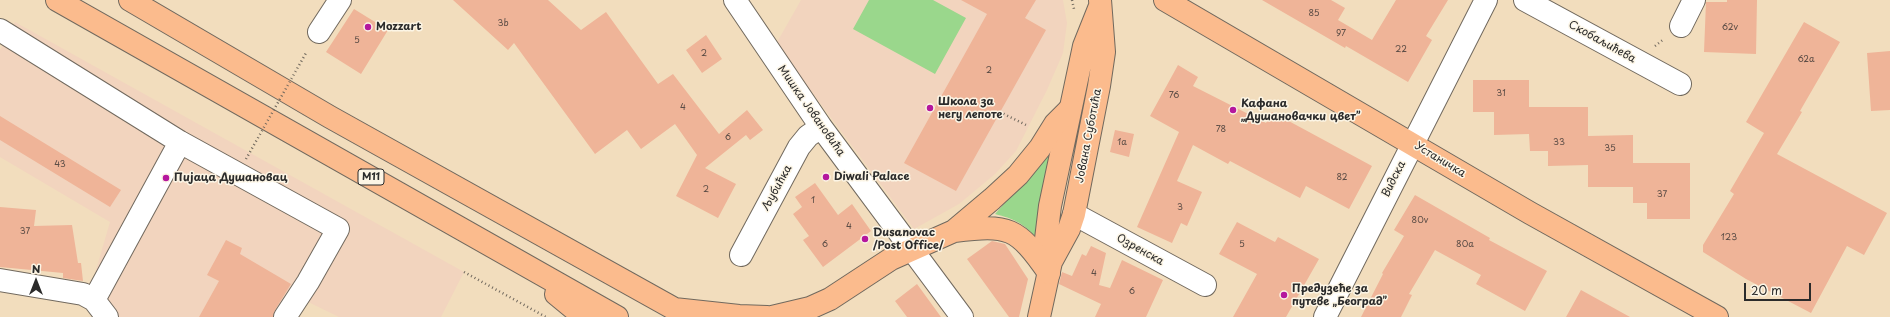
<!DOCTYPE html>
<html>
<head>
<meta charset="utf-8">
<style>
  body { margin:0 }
  #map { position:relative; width:1890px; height:317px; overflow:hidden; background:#f2ddbd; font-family:"Playpen Sans",sans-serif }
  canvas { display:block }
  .north { position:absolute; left:16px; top:261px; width:40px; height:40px; -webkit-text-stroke:3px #fcf5e5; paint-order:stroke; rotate:0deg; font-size:11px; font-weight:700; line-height:16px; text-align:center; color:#2b2b2b }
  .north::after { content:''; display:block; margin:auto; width:14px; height:18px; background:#2b2b2b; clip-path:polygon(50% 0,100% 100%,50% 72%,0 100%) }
  .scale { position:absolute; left:1744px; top:283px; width:67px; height:18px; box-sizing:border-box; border:2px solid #2b2b2b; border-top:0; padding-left:5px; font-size:12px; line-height:14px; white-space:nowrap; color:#2b2b2b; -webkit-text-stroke:3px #fcf5e5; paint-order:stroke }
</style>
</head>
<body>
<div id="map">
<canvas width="1890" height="317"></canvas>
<div class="north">N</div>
<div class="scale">20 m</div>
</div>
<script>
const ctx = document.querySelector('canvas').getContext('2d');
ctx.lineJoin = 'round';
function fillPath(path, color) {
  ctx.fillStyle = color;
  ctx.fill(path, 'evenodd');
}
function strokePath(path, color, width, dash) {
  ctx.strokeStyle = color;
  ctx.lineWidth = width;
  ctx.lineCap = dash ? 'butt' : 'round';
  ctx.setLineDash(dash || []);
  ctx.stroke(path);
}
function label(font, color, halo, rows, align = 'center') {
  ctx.font = font + ' "Playpen Sans",sans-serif';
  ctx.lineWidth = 3;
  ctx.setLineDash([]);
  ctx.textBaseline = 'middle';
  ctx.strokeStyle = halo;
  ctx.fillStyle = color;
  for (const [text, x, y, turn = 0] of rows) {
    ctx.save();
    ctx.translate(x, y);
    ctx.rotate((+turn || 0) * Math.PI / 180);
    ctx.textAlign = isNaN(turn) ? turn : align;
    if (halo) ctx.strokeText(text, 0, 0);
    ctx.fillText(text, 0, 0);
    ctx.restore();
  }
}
const built = new Path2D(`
  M801,0H1063L1067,23L1063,53L1047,90L1016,151L995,174L959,204L914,229L776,44Z
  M15,22L464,272L441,317H339L302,299L292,317H112L91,287L110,222L0,157V50Z`);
const green = new Path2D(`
  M869,0H933L966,18L935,74L853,29Z
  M1053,149L1035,236C1021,222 1014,219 995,214Z`);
const building = new Path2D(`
  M453,0H548L581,30L606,12L658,84L673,74L719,134L747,110L763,130L750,140L746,135L705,168L736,184L718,218L676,196L697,155L675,124L641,149L627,130L595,154L514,43L508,50Z
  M961,0H1036L1025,18L1046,30L956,191L904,163L987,14Z
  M1262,0H1331L1345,8L1338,20L1372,40L1396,0H1448L1426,36L1432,40L1408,82L1346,46L1345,48Z
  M1727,0H1757L1756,54L1704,52L1706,2H1727Z
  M354,9L388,30L361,74L326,52Z
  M1804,22L1840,42L1800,111L1802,112L1777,154L1887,213L1864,255L1847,246L1811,313L1746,279L1703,252V245L1734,194L1730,191L1764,133L1746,122Z
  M706,35L722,59L702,73L686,50Z
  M1890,51V110L1871,111L1867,53Z
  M1178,65L1198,77L1193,86L1266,123L1272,112L1372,166L1349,209L1306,186L1300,198L1230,161L1228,164L1193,145L1177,181L1202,192L1187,226L1181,223L1172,243L1137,227L1179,132L1150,116Z
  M1473,80H1529V107H1588V136L1633,135V163H1690V219H1647V203H1633V187H1588V165L1548,166V151H1530L1529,134L1494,135V112H1473Z
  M0,116L121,190L110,207L0,140Z
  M1115,130L1134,134L1129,157L1110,152Z
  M815,183L838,215L852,204L871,231L823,267L803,240L809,236L793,214L802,207L795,197Z
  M1415,195L1490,238L1489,240L1547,271L1525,311L1476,284L1481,275L1435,250L1409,294L1412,295L1401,317H1361L1383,274L1382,273L1404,236L1394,230Z
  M0,207L36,210L34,226L72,225L78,263H81L83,281L63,278V273L0,267Z
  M1237,222L1275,242L1278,237L1319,259L1286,317H1233L1257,274L1219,254Z
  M226,240L242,248L240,254L291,284L275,310L273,317H199L219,281L207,275Z
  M992,241L1005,244L1028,279L1019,317H1009L967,259Z
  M1091,246L1106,253L1099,285L1110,288L1122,260L1163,280L1146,317H1095L1101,304L1059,284L1062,272L1072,276L1082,254L1086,256Z
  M917,284L941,317H907L895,301Z
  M1581,290L1630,317H1566Z`);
const path = new Path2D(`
  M1072,0L1074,9
  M1655,46L1664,39
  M1000,112L1028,126
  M464,272L546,317`);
const minor = new Path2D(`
  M735,0L821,127L962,317
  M1525,0L1680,84
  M1681,26L1694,0
  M0,30L180,142L338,229L308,282L285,317
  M319,32L340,0
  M1074,214L1205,285
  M741,255L799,147L808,136L821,127
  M0,280L83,294L94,300L107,317
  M94,300L180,142
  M1325,317L1486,0`);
const major = new Path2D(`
  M1165,0L1530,213L1717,317
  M1051,262L1046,239L1050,206L1084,46L1100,6
  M1039,317L1051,262L1069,229L1074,214L1099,86L1104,52L1100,0`);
const highway = new Path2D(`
  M57,0L617,317
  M130,0L330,117L689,317
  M954,231C1009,224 1017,227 1049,273
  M556,294L584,317
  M674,309L739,316L767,317
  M772,317L810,308L830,299L891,259L954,231L992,199L1018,175L1040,148L1055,124L1070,109`);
const pathBridge = new Path2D(`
  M246,159L306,53`);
const markers = [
  [368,27,4,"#b5179e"],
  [930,108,4,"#b5179e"],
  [1233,110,4,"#b5179e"],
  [826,177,4,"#b5179e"],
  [166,178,4,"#b5179e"],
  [865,239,4,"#b5179e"],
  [1284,295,4,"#b5179e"]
];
const numberNames = [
  ["85",1314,14],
  ["3b",503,24],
  ["62v",1730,28],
  ["97",1341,34],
  ["5",357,41],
  ["22",1401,50],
  ["2",704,54],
  ["62a",1806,60],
  ["2",989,71],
  ["31",1501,94],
  ["76",1174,96],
  ["4",683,108],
  ["78",1221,130],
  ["6",728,138],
  ["1a",1122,143],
  ["33",1559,143],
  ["35",1610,149],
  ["43",60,165],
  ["82",1342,178],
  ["2",706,190],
  ["37",1662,195],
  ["1",813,201],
  ["3",1180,208],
  ["80v",1420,221],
  ["4",849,227],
  ["37",25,232],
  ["123",1729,238],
  ["6",825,245],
  ["5",1242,245],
  ["80a",1465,245],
  ["4",1094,274],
  ["6",1132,292]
];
const shields = [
  [371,177,26]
];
const shieldNames = [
  ["M11",371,177]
];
const poiNames = [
  ["Mozzart",376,27],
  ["Школа за",938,102],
  ["негу лепоте",938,115],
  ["Кафана",1241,104],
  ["„Душановачки цвет”",1241,117],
  ["Diwali Palace",834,177],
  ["Пијаца Душановац",174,178],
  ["Dusanovac",873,233],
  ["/Post Office/",873,246],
  ["Предузеће за",1292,289],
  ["путеве „Београд”",1292,302]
];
const streetNames = [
  ["Скобаљићева",1602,42,29],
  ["Мишка Јовановића",811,111,55],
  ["Јована Суботића",1089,136,-79],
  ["Устаничка",1440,160,31],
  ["Видска",1394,179,-63],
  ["Љубићка",777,188,-61],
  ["Озренска",1140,250,29]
];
fillPath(built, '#f2d4be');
fillPath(green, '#9ad78c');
fillPath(building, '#efb498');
strokePath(minor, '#71695e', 24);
strokePath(major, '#71695e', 24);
strokePath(highway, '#71695e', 24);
strokePath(path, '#71695e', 2.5, [1, 3]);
strokePath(minor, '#fff', 22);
strokePath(major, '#fbbb8d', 22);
strokePath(highway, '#fbbb8d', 22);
strokePath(pathBridge, '#71695e', 2.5, [1, 3]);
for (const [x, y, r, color] of markers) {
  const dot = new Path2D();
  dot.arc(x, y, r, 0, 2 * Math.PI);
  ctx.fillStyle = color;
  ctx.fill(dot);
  strokePath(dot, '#fcf5e5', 1.5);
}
label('9px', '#5c4d46', null, numberNames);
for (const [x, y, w] of shields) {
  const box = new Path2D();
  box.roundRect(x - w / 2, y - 8, w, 16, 3);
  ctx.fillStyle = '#fcf5e5';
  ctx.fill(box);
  strokePath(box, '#2b2b2b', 1);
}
label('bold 10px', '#2b2b2b', null, shieldNames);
label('bold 11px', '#2b2b2b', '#fcf5e5', poiNames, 'left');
label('11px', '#2b2b2b', '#fcf5e5', streetNames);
</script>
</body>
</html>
